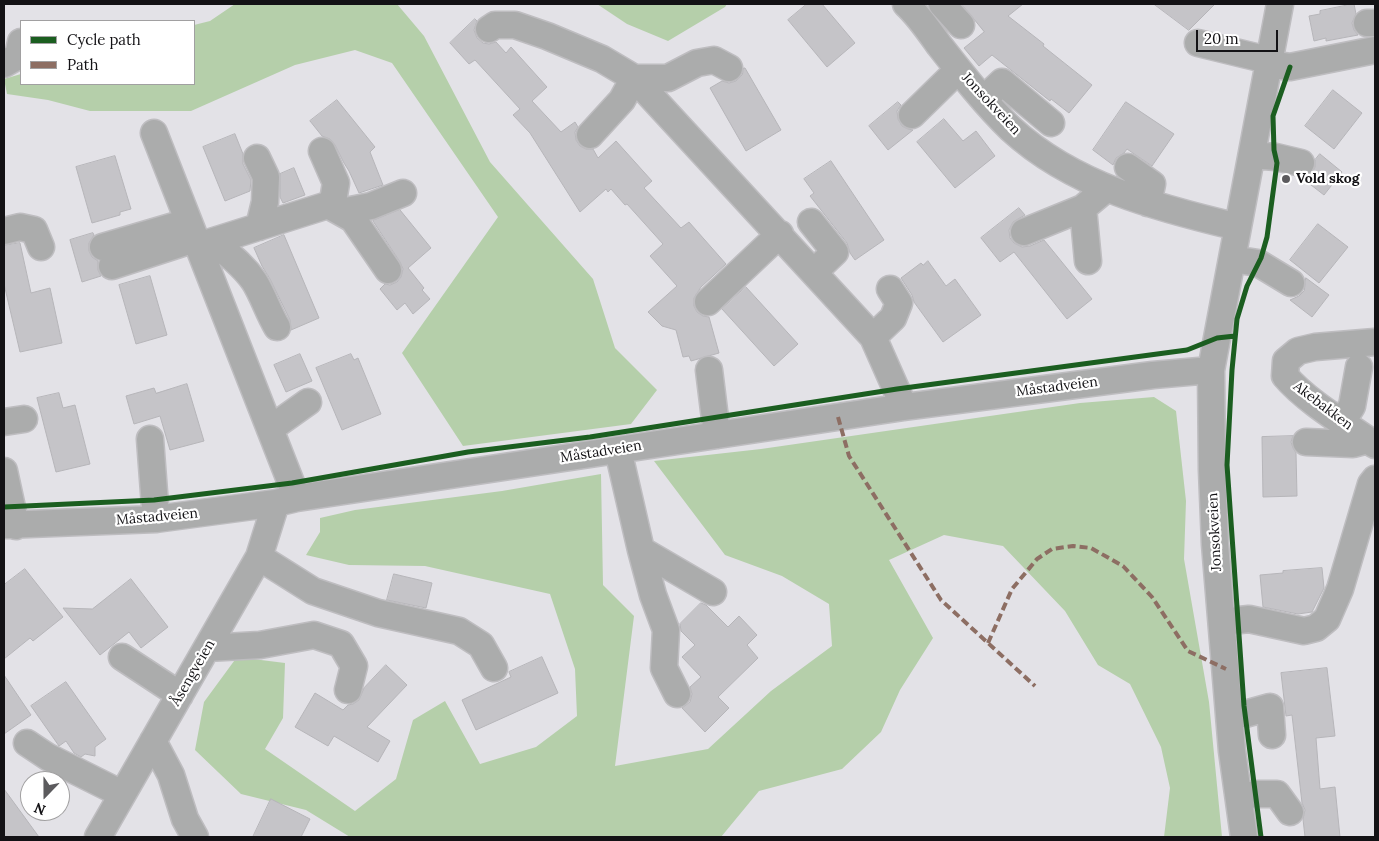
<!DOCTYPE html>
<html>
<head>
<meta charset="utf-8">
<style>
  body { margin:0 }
  #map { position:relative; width:1379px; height:841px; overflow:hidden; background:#e3e2e7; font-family:Lora,serif }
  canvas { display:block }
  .frame { position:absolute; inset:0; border:5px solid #131215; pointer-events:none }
  .legend { position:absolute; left:20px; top:20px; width:175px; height:65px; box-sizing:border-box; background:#fff; border:1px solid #a1a0a1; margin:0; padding:6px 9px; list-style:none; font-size:15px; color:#131215 }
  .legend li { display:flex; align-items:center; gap:10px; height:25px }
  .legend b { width:25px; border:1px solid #a1a0a1 }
  .north { position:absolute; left:20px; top:771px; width:50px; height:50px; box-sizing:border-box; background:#fff; border:1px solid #a1a0a1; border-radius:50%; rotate:202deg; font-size:14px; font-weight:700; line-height:20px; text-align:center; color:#131215 }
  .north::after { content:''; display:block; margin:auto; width:18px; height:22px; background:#5c5b5e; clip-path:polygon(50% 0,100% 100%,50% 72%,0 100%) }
  .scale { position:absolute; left:1196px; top:30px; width:82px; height:22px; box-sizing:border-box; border:2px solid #131215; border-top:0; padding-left:6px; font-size:15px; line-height:18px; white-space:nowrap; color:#131215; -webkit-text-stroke:4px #fff; paint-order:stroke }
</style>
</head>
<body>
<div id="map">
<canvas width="1379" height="841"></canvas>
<div class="frame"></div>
<ul class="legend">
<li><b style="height:6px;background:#1b5e20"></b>Cycle path</li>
<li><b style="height:6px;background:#8d6e63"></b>Path</li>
</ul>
<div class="north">N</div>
<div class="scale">20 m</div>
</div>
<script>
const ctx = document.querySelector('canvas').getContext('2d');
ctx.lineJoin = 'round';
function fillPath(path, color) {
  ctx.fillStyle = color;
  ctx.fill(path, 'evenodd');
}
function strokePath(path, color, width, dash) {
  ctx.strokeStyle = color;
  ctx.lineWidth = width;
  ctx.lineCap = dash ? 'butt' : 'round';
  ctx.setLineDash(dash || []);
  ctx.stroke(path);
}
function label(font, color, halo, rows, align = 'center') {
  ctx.font = font + ' Lora,serif';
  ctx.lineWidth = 4.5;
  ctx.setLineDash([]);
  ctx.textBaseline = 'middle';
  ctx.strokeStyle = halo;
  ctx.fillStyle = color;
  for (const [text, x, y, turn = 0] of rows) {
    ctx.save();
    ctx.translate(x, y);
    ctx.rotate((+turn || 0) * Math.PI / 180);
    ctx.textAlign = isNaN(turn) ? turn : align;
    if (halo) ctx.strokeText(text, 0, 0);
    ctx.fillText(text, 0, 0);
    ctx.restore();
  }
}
const forest = new Path2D(`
  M235,4H397L424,36L490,162L593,279L615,348L657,390L631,424L463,446L402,353L498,217L392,63L355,50L295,65L191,111H90L48,100L7,94L4,79L21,74V84H194V25L210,21Z
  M597,4H727L725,7L668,41L627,24Z
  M1154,397L1176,411L1186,501L1184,559L1209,702L1222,837H1164L1170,788L1161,747L1130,684L1098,665L1065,611L1003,546L944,535L889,560L933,638L900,690L881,732L842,769L759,791L721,837H350L306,810L241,794L195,750L204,702L237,657L285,663L283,718L265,749L355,811L396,779L413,720L445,701L480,764L536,747L577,716L575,669L550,594L425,566L349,565L306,555L320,532V518L355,510L502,491L601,474L603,585L634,616L615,766L708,749L771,691L832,646L829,604L782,576L725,555L654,461L761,449L1080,403Z`);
const building = new Path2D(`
  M807,4H822L855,43L827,67L788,20Z
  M962,4H1023L1008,16L1044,44L1043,46L1092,85L1069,113L1051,99L1050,101L992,55L979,66L964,48L984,32Z
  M1154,4H1215L1189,30Z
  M1354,4L1356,14L1352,23L1354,30L1358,35L1326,41V38L1314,41L1309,16L1320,14V11Z
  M475,19L477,21L474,30L477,38L483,43L489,44L496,42L506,53L511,47L547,87L532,101L561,132L575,122L578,127L575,132L576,140L580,146L586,149H593L598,158L616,141L652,181L644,188L681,228L689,222L726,264L701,287L694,298V306L697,312L703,316L709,317L719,353L691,361L689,356L683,357L676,330L662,326L648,312L677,286L650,256L663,244L627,204L625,205L611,189L608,192L606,189L580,212L530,133L513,115L520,109L475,60L469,64L450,43Z
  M744,68H745L781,130L746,151L710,88L722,81L729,83L736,81L742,75Z
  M1333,90L1362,113L1334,149L1305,126Z
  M337,100L375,147L370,152L383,185L359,193L349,171L344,163L335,145L330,139L322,136L310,121Z
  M898,102L901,105L897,111L898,119L902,126L908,129L913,130L888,150L869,126Z
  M1126,102L1174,134L1152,166L1127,149L1124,153L1116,158L1113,165L1093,150Z
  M944,119L963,141L976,131L995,156L955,188L917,142Z
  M235,134L243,154V164L251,180L250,191L225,201L203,147Z
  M1320,154L1342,172L1324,195L1302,178L1312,173L1315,167V160Z
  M115,156L131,209L120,212V215L92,223L76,167Z
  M831,161L884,240L855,260L850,253L847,243L810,196L814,193L804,179Z
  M294,168L305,195L283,203L280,197V174Z
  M1019,208L1025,215L1013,222L1009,230L1010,238L1014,243L1022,247L1030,246L1044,240L1092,299L1067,319L1014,252L1000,262L981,238Z
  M400,210L431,248L408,268L424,288L422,290L430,299L413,314L405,303L397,310L380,289L385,284L390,285L397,282L401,277L403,269L400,262L373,221Z
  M1318,224L1348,247L1319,283L1290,260Z
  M93,233L94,235L89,243V251L92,257L98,261V270L101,276L82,282L70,240Z
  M284,235L319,318L291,330L290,320L270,279L262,266L254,248Z
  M20,243L31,293L50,288L62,343L20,352L4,284V246Z
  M928,261L946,286L955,279L981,315L943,342L914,302L912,295L901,278L921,263L923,265Z
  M150,276L167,335L136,344L119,285Z
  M1306,278L1329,295L1312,317L1290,300L1299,296L1304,291Z
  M746,287L798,344L774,366L722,309Z
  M300,354L312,381L286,392L274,365Z
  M351,354L354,360L358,358L381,414L342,430L316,368Z
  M187,384L204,441L170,450L160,416L134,424L126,396L154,388L156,393Z
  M59,393L63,408L75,405L90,464L56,472L37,398Z
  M1293,436L1291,442L1293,448L1296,453L1297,496L1263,497L1262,437Z
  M1322,568L1324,588L1312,612L1298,614L1263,607L1260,575L1283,573V571Z
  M25,569L63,617L33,641L30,638L4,659V585Z
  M394,574L432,583L426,608L387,600Z
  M131,579L168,627L141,648L129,632L100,655L63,608L92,609Z
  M701,603L706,605L728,627L739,616L757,635L747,645L758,658L718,697L729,708L705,732L682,708L690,702L692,694L690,687L701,677L682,657L695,645L681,631L680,624Z
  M542,657L558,693L476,730L462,700L511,677L509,672Z
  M386,665L407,685L367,727L390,741L378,762L334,736L328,746L295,727L315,693L343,710L348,705L353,704L359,700L364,688Z
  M1327,668L1335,736L1316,738L1320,789L1335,787L1340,837H1305L1303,819L1305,810L1302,803L1292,715L1286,716L1281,673Z
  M4,675L31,715L4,734Z
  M66,682L106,739L95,747V756L85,754L81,757L74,753L66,741L59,746L31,706Z
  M4,789L39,837H4Z
  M271,799L310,819L301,837H253Z`);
const minor = new Path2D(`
  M906,4C919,16 929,31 939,45C961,73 986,105 1011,129C1073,186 1158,208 1238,227
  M942,4L961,25
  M1367,23H1375
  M489,29L495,25H515L547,36L602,59L634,78H668L697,63L714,60L729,68
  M1198,43L1268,60
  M4,64L18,56L21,42
  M1267,64L1290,67L1375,50
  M634,78L873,337L904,407
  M984,99L1002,82L1051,123
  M912,115L958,70
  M154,133L297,498
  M590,135L622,100L634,78
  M1252,155L1276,157L1301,163
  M257,158L266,177L265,202L259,227
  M1128,167L1152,184L1148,203
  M328,205L353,219L388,270
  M1083,208L1088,261
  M341,212L371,206L403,193
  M811,222L835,252L814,272
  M4,231L20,227L34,230L41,247
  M1024,232L1083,208L1107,188
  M214,242C228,254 243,265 254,281C263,295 268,312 277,327
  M198,246L328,205L333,201L336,183L322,151
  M103,247L188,222
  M1232,259L1258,263L1291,283
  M112,266L195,239
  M708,302L780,234
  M873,337L893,318L899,303L890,289
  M1375,342L1315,347L1298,351L1286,361L1285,376C1307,402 1347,425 1375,445
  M709,370L717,435
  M4,422L24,419
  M1342,422L1352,406L1359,367
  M270,429L308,402
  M150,439L156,519
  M1306,442L1353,444L1368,440
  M618,450L641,550L653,595L666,630L664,668L677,694
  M4,471L16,526
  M4,525L156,519L276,503L297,498L904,407L1153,375L1211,370
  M641,550L713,592
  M259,557L313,591L378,613L459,631L481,645L494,668
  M1222,622L1249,619L1304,631L1316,628L1327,619L1340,589L1371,484L1375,479
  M207,648L260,645L314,635L341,644L354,666L348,690
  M122,657L180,695
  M1230,714H1245L1270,707L1272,735
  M153,741L171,775L185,819L195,837
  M27,743L48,757L122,794
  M1239,798L1255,794H1277L1290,812
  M98,837L259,557L276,503
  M1244,837L1232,751L1215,544L1212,470L1211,370L1280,4`);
const quiet = new Path2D(`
  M838,417L849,456L941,600L1035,686
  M988,643L1012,589L1037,559L1052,549L1073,546L1091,548L1123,566L1152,597L1188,651L1226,669`);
const cycleway = new Path2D(`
  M4,507L154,500L292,483L468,452L590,437L897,389L1187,350L1217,338L1235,336
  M1261,837L1244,706L1227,465L1232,370L1237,319L1247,286L1261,258L1267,237L1277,163L1274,150L1273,116L1290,67`);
const markers = [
  [1286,179,5,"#5c5b5e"]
];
const streetNames = [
  ["Jonsokveien",991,104,47],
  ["Måstadveien",1057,387,-7],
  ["Akebakken",1323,406,37],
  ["Måstadveien",601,452,-9],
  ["Måstadveien",157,517,-5],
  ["Jonsokveien",1215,532,-93],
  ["Åsengveien",193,673,-60]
];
const poiNames = [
  ["Vold skog",1296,179]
];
fillPath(forest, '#b5cfaa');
fillPath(building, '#c5c4c8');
strokePath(building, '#b6b5b9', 1);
strokePath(minor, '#bebdc0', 29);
strokePath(minor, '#abacac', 26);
strokePath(quiet, '#8d6e63', 4, [8, 4]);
strokePath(cycleway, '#1b5e20', 5);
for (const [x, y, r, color] of markers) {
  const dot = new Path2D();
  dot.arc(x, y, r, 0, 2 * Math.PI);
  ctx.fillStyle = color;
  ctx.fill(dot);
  strokePath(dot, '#fff', 2);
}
label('14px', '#131215', '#fff', streetNames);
label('bold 14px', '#131215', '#fff', poiNames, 'left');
</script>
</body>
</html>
